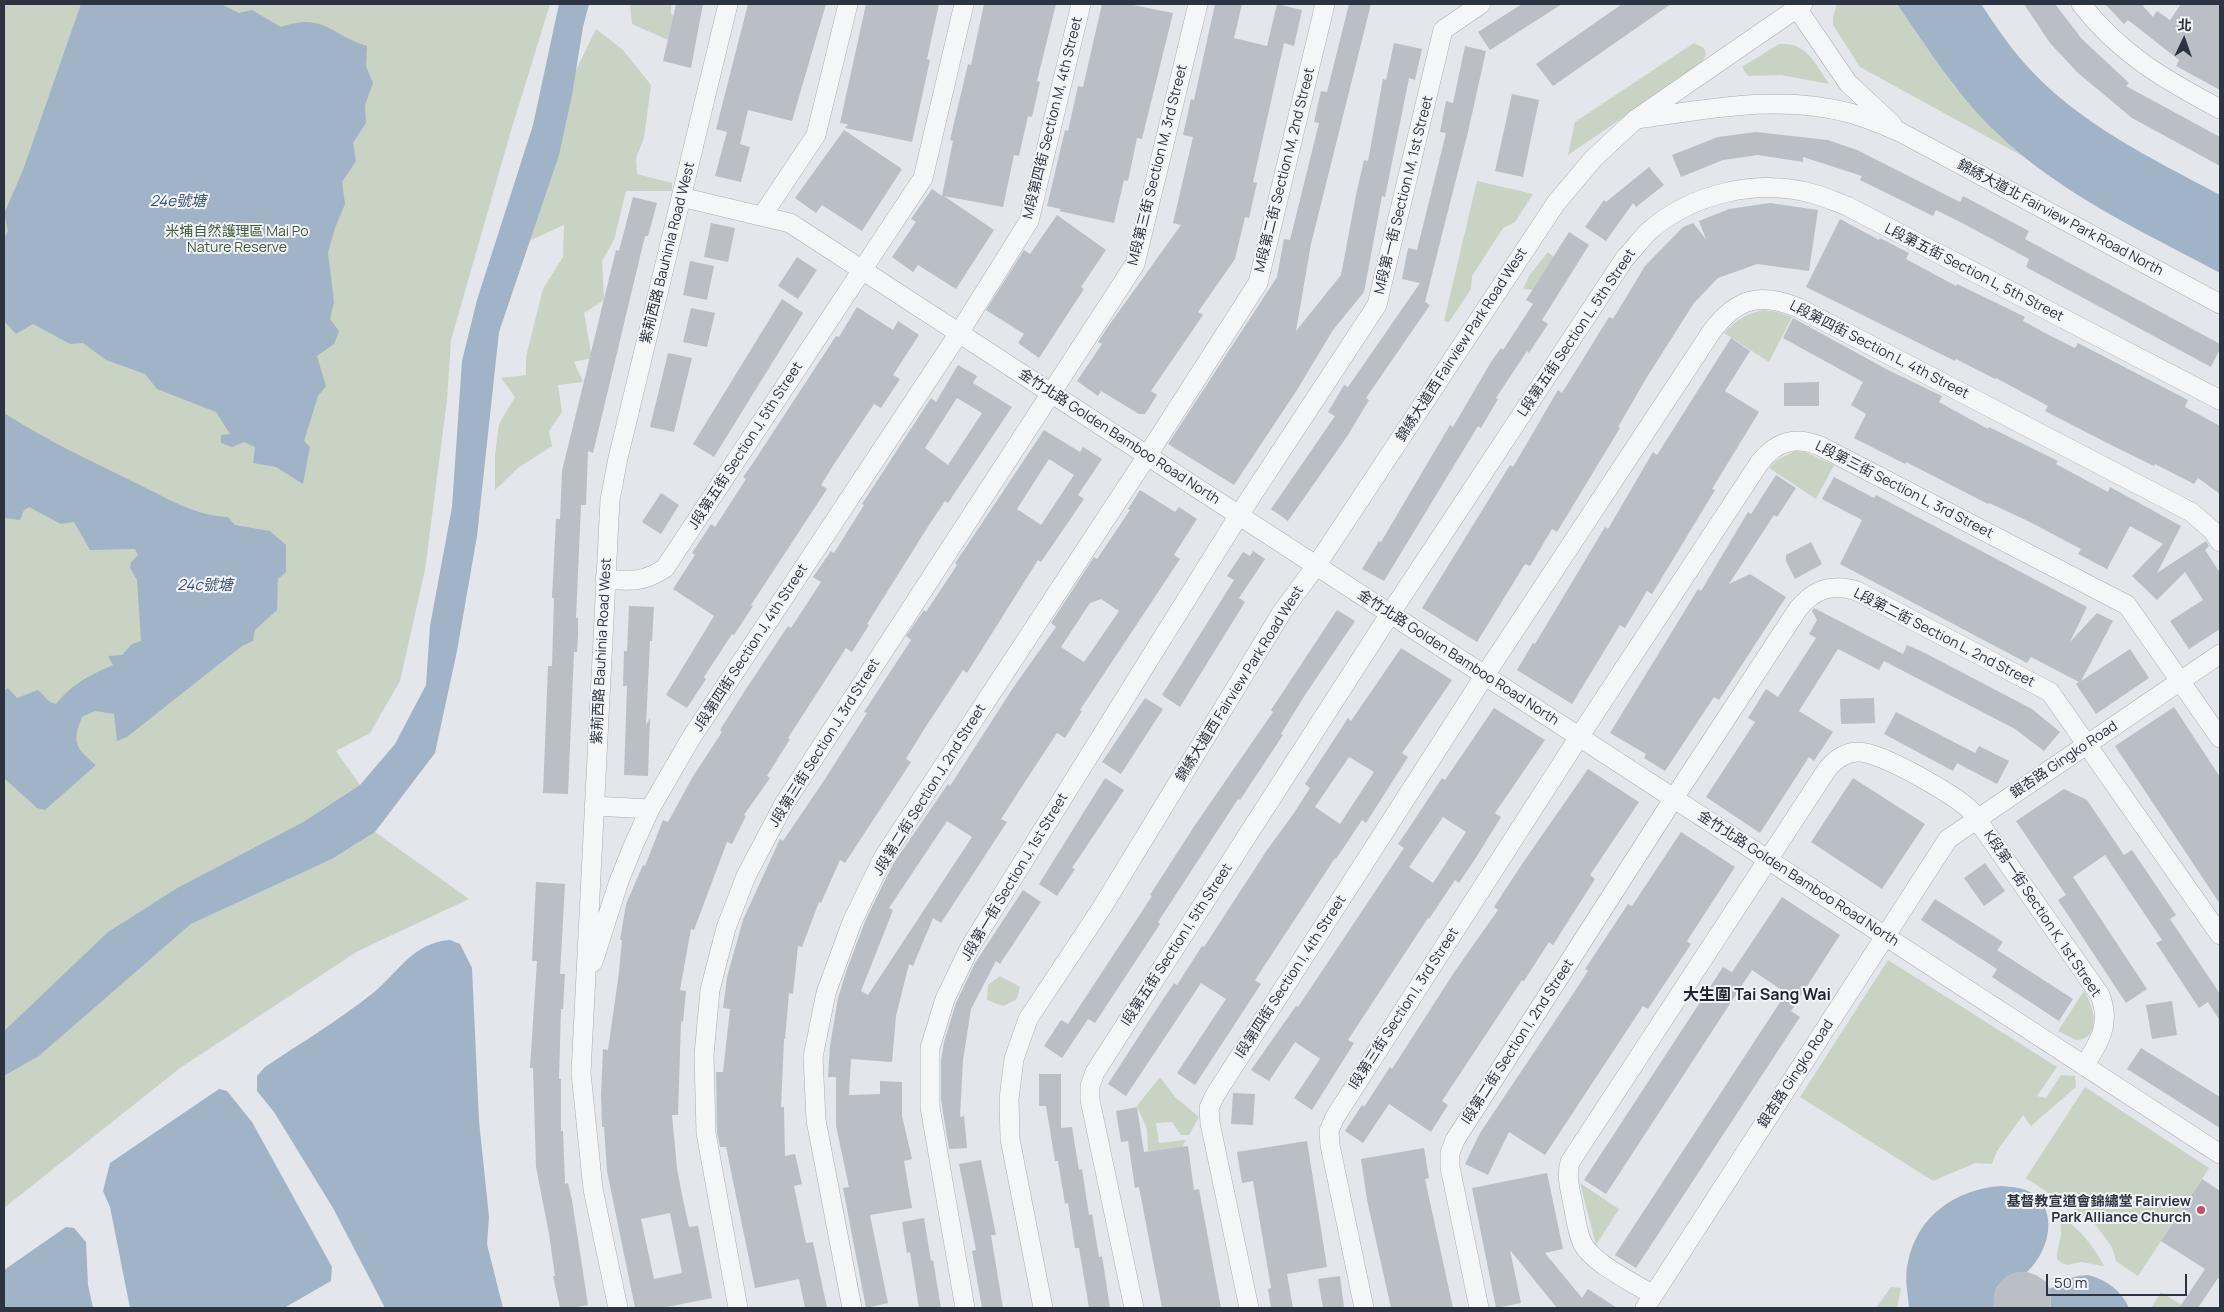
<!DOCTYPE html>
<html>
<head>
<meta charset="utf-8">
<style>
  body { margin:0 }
  #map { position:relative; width:2224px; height:1312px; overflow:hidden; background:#e3e6ea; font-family:Manrope,"Noto Sans TC",sans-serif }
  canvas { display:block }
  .frame { position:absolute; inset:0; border:5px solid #2c3441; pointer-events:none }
  .north { position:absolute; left:2159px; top:15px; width:50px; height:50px; -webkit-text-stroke:4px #f2f4f7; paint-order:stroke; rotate:3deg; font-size:14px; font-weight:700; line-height:20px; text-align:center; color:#2c3441 }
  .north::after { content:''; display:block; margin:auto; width:18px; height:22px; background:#2c3441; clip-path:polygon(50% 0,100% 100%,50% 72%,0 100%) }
  .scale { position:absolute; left:2046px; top:1274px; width:141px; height:22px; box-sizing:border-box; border:2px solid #2c3441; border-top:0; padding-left:6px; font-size:15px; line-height:18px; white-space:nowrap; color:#2c3441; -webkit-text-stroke:4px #f2f4f7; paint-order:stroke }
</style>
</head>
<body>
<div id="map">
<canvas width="2224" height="1312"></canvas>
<div class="frame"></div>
<div class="north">北</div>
<div class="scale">50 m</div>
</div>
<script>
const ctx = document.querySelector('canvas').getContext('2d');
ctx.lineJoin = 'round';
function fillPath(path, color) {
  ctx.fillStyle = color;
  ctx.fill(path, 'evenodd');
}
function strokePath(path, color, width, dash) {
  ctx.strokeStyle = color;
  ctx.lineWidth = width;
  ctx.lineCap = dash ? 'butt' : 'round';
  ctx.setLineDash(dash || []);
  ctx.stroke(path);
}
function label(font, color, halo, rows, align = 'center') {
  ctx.font = font + ' Manrope,"Noto Sans TC",sans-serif';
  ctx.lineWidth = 4;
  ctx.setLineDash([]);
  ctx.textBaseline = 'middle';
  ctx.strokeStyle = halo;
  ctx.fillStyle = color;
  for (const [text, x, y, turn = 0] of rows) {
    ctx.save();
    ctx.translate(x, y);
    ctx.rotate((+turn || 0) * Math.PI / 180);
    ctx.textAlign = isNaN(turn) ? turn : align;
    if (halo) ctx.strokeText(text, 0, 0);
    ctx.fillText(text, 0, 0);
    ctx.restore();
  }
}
const green = new Path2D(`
  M4,4H550L510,134L451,340L447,400L425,570L400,681L370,733L336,751L360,785L303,822L177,888L109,932L4,1031Z
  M630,4H671V14L693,33L675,43L632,24Z
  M1837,4H1897L1954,86L1999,135L2024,157L1860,67L1833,25V17Z
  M596,29L623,50L651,85L644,138L636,158L637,174L672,183V191H626L614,240L602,261L604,300L584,313L592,358L574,362L583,382L558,385L562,412L549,431L552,446L518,468L495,490V455L499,424L515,397L501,378L526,375V357L543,289L563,257L564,225L520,245L565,93Z
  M1694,43L1704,48L1706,54L1701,64L1568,155L1575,122Z
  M1779,44C1807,42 1815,64 1829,84L1781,75L1748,76L1742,67Z
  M1477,181L1533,194L1515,222L1503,228L1472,276L1471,289L1449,322L1444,321Z
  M1548,252L1554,257L1532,290L1523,289L1529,276Z
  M1763,310L1778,312L1792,317L1769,362L1724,333C1736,320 1746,314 1763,310Z
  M1795,451L1805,452L1834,465L1816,499L1769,468L1777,460Z
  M375,832L469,899L358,951L180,1068L4,1208V1076L39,1056L191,924L332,859Z
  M1888,960L2057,1067L2037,1096L2046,1098L2061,1075L2075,1076L2076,1087L2031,1126L2023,1115L1997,1151L1992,1164L1975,1163L1933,1181L1800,1097Z
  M1000,976L1020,987L1017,999L1003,1006L987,1000L988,985Z
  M2084,991C2094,1006 2103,1039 2076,1040L2058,1031Z
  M1160,1077L1175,1097L1199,1117L1189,1135H1181L1172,1122L1156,1123L1159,1143L1185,1140L1182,1150L1148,1151L1147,1129L1137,1106Z
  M2085,1087L2209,1168L2138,1276L2116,1261L2112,1247L2095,1224L2026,1178Z
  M1580,1183L1619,1209L1596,1245Z
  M2060,1216C2080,1229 2093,1245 2104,1266L2080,1262L2068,1265L2062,1263L2057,1259V1253L2061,1235Z
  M1891,1287L1901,1288L1897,1308H1876Z
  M2161,1292L2186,1308H2151Z`);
const water = new Path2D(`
  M81,4H221L239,13L252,10L281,27C324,12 330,35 367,46L366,66L373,83L365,105L366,123L353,143L356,161L342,182L345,204L335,228L328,253L334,302L330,319L339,331L334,344L317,356L326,386L318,396L304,441L310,447L303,484L276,467L253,463L255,447L244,442L232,447L221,443V435L230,434L216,412L157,389L145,374L106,360L83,343L70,344L33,324L16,334L4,321V238L8,231L4,214L23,170Z
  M559,4H589L583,27L572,95L559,155L499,332L477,536L457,651L435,753L375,832L332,859L191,924L39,1056L4,1076V1031L108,932L177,888L303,822L360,785L395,744L426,685L430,626L452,507L462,361L477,300L533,125Z
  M1897,4H1981C1995,25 2009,46 2026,65C2079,124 2151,158 2220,195V273C2144,232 2062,195 1999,135C1958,97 1929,50 1897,4Z
  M4,413C46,440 91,461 136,483C165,497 195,516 228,517L235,525L270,531L286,545V572L278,579L277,610L255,630L253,641L242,646L127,737L117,741L114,714L95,711L82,717C72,742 75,748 96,765L45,810L37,808L4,778V691L8,688L17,698L38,690L50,702L56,704C72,684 90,675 113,665L108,656L122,655L132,644L141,641L137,580L130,568L131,562L138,555L135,549L90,550L74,522L61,524L29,507L24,510L20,520L4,518Z
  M450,940L460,944L472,968L479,1121L489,1217L487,1244L503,1308H385L333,1208L274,1112L257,1091V1076L265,1067C301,1043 339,1020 373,993C399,972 412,943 450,940Z
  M219,1089L227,1091L252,1122L332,1267L331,1281L284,1308H130L110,1207L103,1191L110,1163Z
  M2001,1186C2011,1187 2020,1187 2028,1191C2061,1208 2049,1252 2027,1272C2006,1273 1990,1286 1995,1308H1909C1908,1293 1904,1278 1908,1262C1917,1216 1956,1189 2001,1186Z
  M66,1227L74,1228L86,1242L88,1285L93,1308H4V1270Z
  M2088,1275C2107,1280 2121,1290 2129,1308H2051L2050,1289C2063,1280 2072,1276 2088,1275Z`);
const building = new Path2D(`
  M676,4H703L691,68L663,61Z
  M748,4H826L792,121L748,110L740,144L750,147L741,182L715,176L727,132L716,129Z
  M866,4H939L927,59L930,60L912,142L845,128L848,124L840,123Z
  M984,4H1056L1037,81L1040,82L1032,117L1028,116L1019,156L1014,155L1003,207L944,196L994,230L956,289L918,265L913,272L892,257L916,222L911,219L932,189L942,196L953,141L950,140L968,64L971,65Z
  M1102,4H1128L1173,13L1142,139L1137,138L1128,181L1124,180L1114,223L1059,211L1061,209L1047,206L1065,130L1068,131L1078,86L1083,87Z
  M1215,4H1242L1234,38L1267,46L1277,4L1302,10L1294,46L1284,43L1253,182L1257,183L1253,200L1249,218L1245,217L1235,259L1198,312L1203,315L1151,391L1157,395L1145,414H1139L1101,391L1098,396L1077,381L1102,344L1098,342L1107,328L1181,225L1173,223L1193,137L1183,135L1191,99L1194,100Z
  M1349,4H1371L1311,244L1296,331L1341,275L1356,195L1364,160L1368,161L1383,79L1386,80L1394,43L1422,49L1415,80L1409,78L1385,197L1382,196L1364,292L1333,330L1297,390L1234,485L1168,444L1277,277L1284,239L1290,240L1319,123L1314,122L1321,91L1327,92Z
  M1522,4H1562L1490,50L1478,32Z
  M1622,4H1671L1553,86L1536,64Z
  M2024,4H2055L2082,39L2129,83L2126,86L2220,137V166L2132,118L2078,73L2063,57L2050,43Z
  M2105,4H2145L2143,6L2153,17L2157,11L2170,20L2181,4H2220V90L2176,66L2179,60L2128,20L2124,24Z
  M1465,46L1486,51L1468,132L1425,302L1430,305L1366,398L1369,400L1348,435L1288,521L1271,509L1335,416L1328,412L1344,385L1348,387L1420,283L1402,279L1408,248L1417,250L1446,133L1440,132L1446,101L1453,103Z
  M1512,94L1539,100L1523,177L1495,171Z
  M844,130L902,169L862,231L822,205L816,213L795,198Z
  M1756,132L1828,140L1857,150L1960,202L1963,196L2029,231L2025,239L2220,344V349L2211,367L2026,267L2029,259L1966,225L1936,210L1933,216L1860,180L1862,176L1803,157V162L1758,155L1723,160L1681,177L1672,155L1718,137Z
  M1649,167L1664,185L1636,207L1633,203L1606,241L1585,227L1604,200L1606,202Z
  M633,197L657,203L648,236H645L593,453L588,451L586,505H581L576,618H578V635L577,652H574L568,794L543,793L548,666H552L554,598H552L556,519H560L562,471L616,250L619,251Z
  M1770,203L1818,210L1809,271L1757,264L1718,278L1694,303L1647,377L1618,427L1620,428L1557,532L1552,529L1530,566L1525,564L1477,642L1422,608L1510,465L1513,467L1558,390L1562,393L1609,317L1613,319L1645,266L1683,227L1693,223L1706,239L1699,221L1729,209Z
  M1057,215L1106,250L1081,287L1084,289L1039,358L1018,343L1024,334L986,310L1024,250L1030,254Z
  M1840,219L1879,240L1880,238L1909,253L1906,259L1956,286L1957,284L2011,310L2025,317L2023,321L2049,335L2075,348L2078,343L2188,400L2185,407L2220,426V494L2198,478L2194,484L2155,464L2154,466L2113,446L2045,411L2048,406L1996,378L1995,379L1956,359L1955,361L1806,287Z
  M711,223L735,228L728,262L704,257Z
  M1569,232L1589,245L1542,320L1548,324L1529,353L1527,351L1496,398L1498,399L1481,428L1478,426L1384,581L1362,569L1379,541L1381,542L1450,425L1453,427L1491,362L1501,348L1503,350L1533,304L1526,300Z
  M797,257L817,270L798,299L778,286Z
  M690,261L714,266L707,300L683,295Z
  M782,299L803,313L714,457L693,444Z
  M857,307L893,330L898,321L919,335L893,375L900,379L881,408L874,404L836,461L821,485L827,489L751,605L753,606L734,635L732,634L704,677L706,679L687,708L666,695L714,616L673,589L695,555L692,553L702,538L711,524L715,527L746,479L743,477L753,463L836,336L839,337Z
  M691,308L715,313L707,347L683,342Z
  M1793,318L1888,370L1942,396L1939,402L1988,429L1989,427L2058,461L2056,464L2108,492L2110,487L2181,526L2157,573L2206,541L2209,546L2205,550L2220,573V629L2189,649L2170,621L2203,600L2185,572L2157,600L2132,576L2163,544L2130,526L2107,569L2078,554L2081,549L2028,521L1989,503L1988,504L1906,462L1905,464L1854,438L1866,414L1851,405L1863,382L1783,338Z
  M1731,338L1750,351L1725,391L1759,412L1712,489L1715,490L1652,594L1647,591L1625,628L1620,625L1572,704L1517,670L1533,643L1535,644L1605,527L1608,529L1653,452L1657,455Z
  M668,353L692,358L674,432L650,427Z
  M958,365L977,376L973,383L1012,407L948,503L945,501L929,525L867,624L869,625L852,652L846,648L788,738L790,739L767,776L770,778L744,815L746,816L732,844L727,842L694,930L691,929L680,990L686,991L683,1022L681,1021L678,1115H672L677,1168L682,1195L689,1227L698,1226L712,1298L662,1308H635L607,1171L604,1127H602L601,1094L603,1049L608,1050L619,972L622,940H620L626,904L643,865L645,866L663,820L668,822L692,778L722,732L720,730L744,692L788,626L791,628L821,582L813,577L831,551L834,553L864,505L862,504L931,398L936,402ZM957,398L982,413L948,465L925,448ZM670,1213L682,1273L654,1279L641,1219Z
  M1819,382V406H1784V383Z
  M1044,430L1080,452L1083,447L1102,459L1078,495L1084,499L1041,562L1038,560L967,673L963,670L923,731L906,759L911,762L845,863L840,860L821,903L819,902L802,947L798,946L793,994L789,993L785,1039H784L781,1107H784L785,1156L795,1154L802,1184L794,1186L806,1243L813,1242L827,1308H805L799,1279L755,1288L726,1147H720L717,1132L716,1072H723L730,1009L723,1008L727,977L743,920L780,839L783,841L825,779L867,713L864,712L911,640L906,636L924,610L926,612L957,565L955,563L964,550ZM1049,459L1074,475L1041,525L1017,509Z
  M1776,475L1796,488L1777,517L1774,515L1729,584L1750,574L1786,597L1719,700L1714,697L1665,771L1644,758L1646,754L1610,733L1698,589L1701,591L1739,527L1748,512L1751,514Z
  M1834,477L1874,498L1876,495L1906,511L2087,607L2070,642L2097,613L2113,621L2081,681L2130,649L2149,678L2096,714L2076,684L2079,682L2031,657L2027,663L1840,564L1862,520L1822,499Z
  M1140,490L1175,512L1179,507L1197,519L1174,555L1180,559L1080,710L1082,711L1065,738L1057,733L1019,791L1001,819L1007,822L941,923L933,918L913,966L909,964L896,1016L892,1062L851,1059L849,1095L880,1094V1081L902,1082V1116L912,1159L904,1161L912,1208L870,1215L888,1303L866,1308L843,1188L849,1187L836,1126V1077H828L830,1046L838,998L847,969L866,919L893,864L948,784L950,786L1013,688L1056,627L1051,623L1094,557L1097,559L1130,510L1128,509ZM1101,599L1119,611L1084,662L1061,647L1090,603ZM947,821L972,837L868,995L861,991L893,910L889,908Z
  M661,493L679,505L661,534L642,522Z
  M1811,542L1822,564L1795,579L1786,561V555Z
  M1253,551L1265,559L1239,598L1245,602L1180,707L1162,695L1234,580L1227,576L1243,552L1250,556Z
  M629,606L654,607L652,641H650L646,725L650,718L648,776L624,775L627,686H623L624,651H627Z
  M1814,608L1903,654L1907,645L1923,652L2032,709L2060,732L2044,751L2015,729L1884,661L1879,670L1838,649L1799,711L1833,732L1814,761L1809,757L1760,833L1706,797L1755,722L1748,718L1766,689L1778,697L1816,638L1809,634L1817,620L1812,611Z
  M1337,610L1355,621L1305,695L1281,734L1283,735L1240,800L1238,799L1158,922L1160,924L1095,1023L1088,1019L1062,1058L1044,1046L1061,1020L1068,1024L1152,896L1150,895L1195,825L1273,712L1271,710Z
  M1401,648L1452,680L1402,753L1408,757L1366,823L1362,820L1336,859L1335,858L1255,980L1261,984L1195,1085L1177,1073L1226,999L1201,983L1126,1096L1108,1084L1150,1019L1174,983L1177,985L1202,946L1204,947L1267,850L1294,813L1310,788L1305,784L1348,718L1351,721ZM1349,757L1374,772L1340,824L1315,807Z
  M1145,698L1163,709L1121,774L1102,762Z
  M1874,698L1875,723L1841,724L1840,699Z
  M2174,707L2220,777V904L2115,746Z
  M1494,708L1545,740L1495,813L1501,817L1477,856L1459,883L1455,880L1429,919L1428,918L1348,1040L1354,1043L1312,1110L1294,1098L1320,1059L1319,1058L1295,1042L1269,1081L1251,1070L1296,1006L1298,1007L1404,848L1398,844L1407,831L1442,778L1445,780ZM1443,817L1466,832L1433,883L1409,867Z
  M1896,712L1975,753L1979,746L2009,761L1997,784L1957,763L1953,771L1884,734Z
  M1588,769L1639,802L1590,875L1595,879L1553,945L1549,942L1524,981L1522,980L1442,1101L1448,1105L1431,1132L1389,1104L1363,1143L1345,1131L1362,1105L1364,1107L1390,1067L1392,1069L1455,971L1498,910L1494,907L1520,867Z
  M1105,778L1124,790L1072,868L1075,869L1057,896L1039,884Z
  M1853,778L1925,824L1882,889L1811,842Z
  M2064,789L2087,800L2124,855L2132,850L2176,915L2170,919L2220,994V1021L2208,1002L2199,1008L2156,943L2162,940L2105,855L2073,877L2147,989L2126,1003L2058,900L2066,895L2016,821Z
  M1681,832L1735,867L1687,941L1691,944L1648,1009L1643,1006L1545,1155L1509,1132L1488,1175L1465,1164L1480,1133L1573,994L1588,971L1585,969L1628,904L1632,906Z
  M1985,863L2005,891L1984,906L1964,878Z
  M536,882L565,884L560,974H565L563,1009H561L559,1079H561V1131H563L565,1184L568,1183L572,1200L588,1305L572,1308H560L553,1276H555L549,1234L536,1167L533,1068H530L537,961H532Z
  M1023,890L1041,902L1000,964L996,961L971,1009L963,1060L960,1117L964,1116L967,1148L949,1149L941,1100V1060L944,1042L956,1003L975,963Z
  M1782,897L1840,935L1791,1011L1800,1017L1636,1268L1615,1255L1786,993L1752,970L1606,1194L1584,1180L1723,967L1732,972Z
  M1935,899L2003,942L1997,950L2073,999L2059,1021L1992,977L1997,969L1921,920Z
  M2172,1001L2177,1035L2152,1039L2146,1005Z
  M2141,1048L2220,1097V1128L2127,1069Z
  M1039,1074H1061V1128L1072,1127L1079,1170L1082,1169L1089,1215L1092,1214L1099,1257L1102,1256L1110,1308H1089L1079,1248H1075L1068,1203L1065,1204L1058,1161H1055L1046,1106H1039Z
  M1233,1093L1255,1094L1253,1125L1231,1124Z
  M1137,1107L1144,1152L1188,1146L1194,1190L1199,1189L1221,1308H1162L1139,1187L1135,1188L1128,1141L1121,1142L1116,1111Z
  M1307,1141L1327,1267L1287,1274L1293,1308H1271L1268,1289L1271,1288L1253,1181L1242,1183L1237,1152Z
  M1424,1148L1429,1178L1425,1179L1453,1308H1391L1367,1200L1361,1159Z
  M981,1160L996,1235H991L1003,1308H982L972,1251L976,1250L959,1164Z
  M1547,1173L1563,1249L1545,1253L1582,1298L1588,1289L1617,1308H1557L1510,1250L1521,1303L1496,1308L1472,1188Z
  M2202,1179L2220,1191V1279L2218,1278L2198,1308H2179L2205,1269L2161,1241Z
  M924,1218L931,1261L933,1260L941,1308H919L910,1252L907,1253L902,1222Z
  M2016,1272H2027L2036,1275L2045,1281L2050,1289L2051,1308H1993L1995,1292L2000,1283L2007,1276Z
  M1340,1276L1344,1307L1323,1308L1318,1279Z`);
const minor = new Path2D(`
  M1794,4L1848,83L1892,124
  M2081,4C2120,54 2165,80 2220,109
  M1638,119C1709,109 1780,94 1850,113C1867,118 1884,125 1900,132L2220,304
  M681,197L790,223L2220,1154
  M762,216L816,135L848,4
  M605,579C630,581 643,583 665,568L923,178L964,4
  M594,806L650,809
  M593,962L619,881L634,844L650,809L691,738L959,333L1029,221L1081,4
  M1653,1295C1634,1283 1590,1262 1582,1242C1577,1231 1575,1216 1573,1204C1570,1190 1566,1176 1570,1162L1828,768C1836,759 1846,752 1858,752C1879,751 1956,795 1971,811L2100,995C2111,1023 2100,1042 2084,1066
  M618,1308L593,1189L581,1073L610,500L618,458L728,4
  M738,1308L706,1133L704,1055L710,990L726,928L746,876L784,804L1135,264L1198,4
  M852,1308L816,1120L813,1057L826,993L852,922L883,858L1147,456L1258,283L1325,4
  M965,1308L930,1107V1048L945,999L970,947L1239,515L1377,305L1443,30L1481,4
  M1043,1308L1010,1139L1009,1099L1014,1059L1028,1019L1101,909L1282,612L1316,566L1556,203L1594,158L1636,119L1803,4
  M1134,1308L1090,1100V1086L1095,1072L1390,614L1625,258C1633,250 1640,240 1648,232C1692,193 1758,178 1814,194C1825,197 1836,202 1847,206L2220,400
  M1249,1308L1210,1123L1209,1108L1215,1095L1485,675L1712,331C1737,298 1760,292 1799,308L2191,512L2212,530L2220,542
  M1364,1308L1330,1145L1329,1131L1335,1117L1579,737L1760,462C1777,441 1795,436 1820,446L2127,605L2220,738
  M1479,1308L1450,1167V1153L1455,1140L1674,798L1798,609C1814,589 1832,583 1857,591L2050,692L2220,935
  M1645,1308L1948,839L2220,654`);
const markers = [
  [2201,1210,5,"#c45266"]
];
const streetNames = [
  ["M段第四街 Section M, 4th Street",1053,118,-76],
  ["M段第三街 Section M, 3rd Street",1158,165,-76],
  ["M段第二街 Section M, 2nd Street",1285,170,-76],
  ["M段第一街 Section M, 1st Street",1404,195,-76],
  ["錦綉大道北 Fairview Park Road North",2060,218,28],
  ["紫荊西路 Bauhinia Road West",668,253,-76],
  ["L段第五街 Section L, 5th Street",1974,273,27],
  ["L段第五街 Section L, 5th Street",1577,333,-56],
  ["錦綉大道西 Fairview Park Road West",1462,345,-57],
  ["L段第四街 Section L, 4th Street",1879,350,27],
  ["金竹北路 Golden Bamboo Road North",1119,437,33],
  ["J段第五街 Section J, 5th Street",746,446,-57],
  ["L段第三街 Section L, 3rd Street",1904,490,27],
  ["L段第二街 Section L, 2nd Street",1944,638,27],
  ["J段第四街 Section J, 4th Street",751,648,-57],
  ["紫荊西路 Bauhinia Road West",602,651,-87],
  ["金竹北路 Golden Bamboo Road North",1458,658,33],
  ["錦綉大道西 Fairview Park Road West",1240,684,-58],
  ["J段第三街 Section J, 3rd Street",825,743,-58],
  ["銀杏路 Gingko Road",2064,760,-34],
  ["J段第二街 Section J, 2nd Street",930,790,-58],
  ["J段第一街 Section J, 1st Street",1015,877,-59],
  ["金竹北路 Golden Bamboo Road North",1798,879,33],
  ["K段第一街 Section K, 1st Street",2042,914,56],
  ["I段第五街 Section I, 5th Street",1177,945,-57],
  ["I段第四街 Section I, 4th Street",1291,977,-57],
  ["I段第三街 Section I, 3rd Street",1404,1009,-57],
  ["I段第二街 Section I, 2nd Street",1518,1042,-57],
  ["銀杏路 Gingko Road",1796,1074,-57]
];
const parkNames = [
  ["米埔自然護理區 Mai Po",237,232],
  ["Nature Reserve",237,248]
];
const poiNames = [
  ["基督教宣道會錦繡堂 Fairview",2191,1202],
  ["Park Alliance Church",2191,1218]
];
const waterNames = [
  ["24e號塘",178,202],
  ["24c號塘",205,586]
];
const quarterNames = [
  ["大生圍 Tai Sang Wai",1757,996]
];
fillPath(green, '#c8d3c4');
fillPath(water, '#a1b4c7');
fillPath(building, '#babfc6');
strokePath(minor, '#a8adb4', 20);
strokePath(minor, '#f5f6f8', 19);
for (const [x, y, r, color] of markers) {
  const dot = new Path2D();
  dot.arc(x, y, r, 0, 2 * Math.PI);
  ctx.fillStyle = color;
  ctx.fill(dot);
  strokePath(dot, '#f2f4f7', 2);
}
label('14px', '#2c3441', '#f2f4f7', streetNames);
label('14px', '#415b3a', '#f2f4f7', parkNames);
label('bold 14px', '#2c3441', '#f2f4f7', poiNames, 'right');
label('italic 15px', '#395371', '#f2f4f7', waterNames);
label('bold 16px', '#1e2532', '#f2f4f7', quarterNames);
</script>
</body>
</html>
